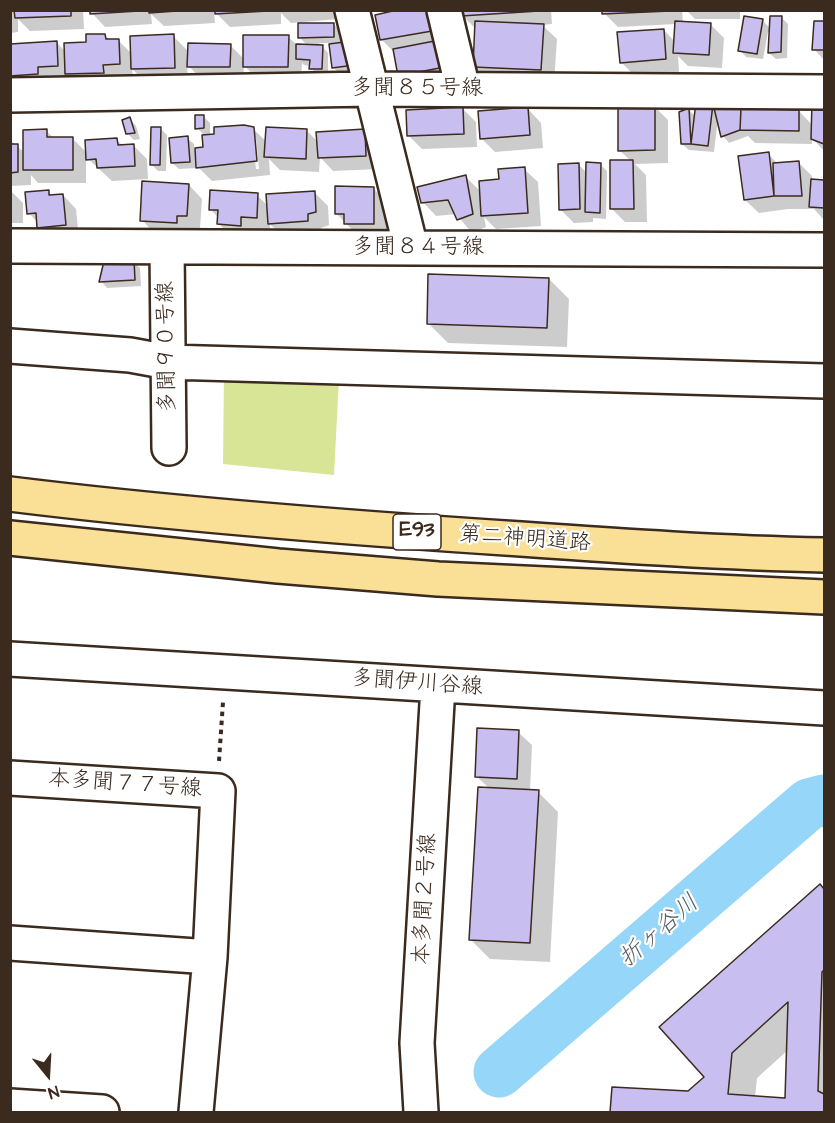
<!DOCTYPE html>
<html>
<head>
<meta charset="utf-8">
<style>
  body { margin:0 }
  #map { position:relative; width:835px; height:1123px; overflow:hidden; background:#fff; font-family:"Architects Daughter",sans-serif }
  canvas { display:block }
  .frame { position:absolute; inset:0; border:12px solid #3b2a1e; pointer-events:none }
  .north { position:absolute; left:18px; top:1045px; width:60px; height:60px; -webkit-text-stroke:4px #fff; paint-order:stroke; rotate:162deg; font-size:16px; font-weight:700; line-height:24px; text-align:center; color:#3b2a1e }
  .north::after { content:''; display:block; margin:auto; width:21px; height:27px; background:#3b2a1e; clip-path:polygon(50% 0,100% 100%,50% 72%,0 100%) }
</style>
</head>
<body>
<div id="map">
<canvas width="835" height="1123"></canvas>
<div class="frame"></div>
<div class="north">N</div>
</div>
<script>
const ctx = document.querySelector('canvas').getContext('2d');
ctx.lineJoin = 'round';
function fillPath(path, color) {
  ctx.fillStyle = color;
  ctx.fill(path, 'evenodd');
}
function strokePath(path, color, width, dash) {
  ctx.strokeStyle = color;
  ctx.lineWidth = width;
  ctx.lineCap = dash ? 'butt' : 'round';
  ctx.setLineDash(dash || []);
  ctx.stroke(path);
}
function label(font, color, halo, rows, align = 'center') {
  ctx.font = font + ' "Architects Daughter","Klee One",sans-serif';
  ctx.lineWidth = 4.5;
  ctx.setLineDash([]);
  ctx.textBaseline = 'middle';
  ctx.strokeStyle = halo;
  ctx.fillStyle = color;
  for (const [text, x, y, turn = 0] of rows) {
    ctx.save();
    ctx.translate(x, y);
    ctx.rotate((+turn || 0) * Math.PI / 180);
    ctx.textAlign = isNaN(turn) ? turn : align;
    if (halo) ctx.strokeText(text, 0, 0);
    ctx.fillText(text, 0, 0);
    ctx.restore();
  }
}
const green = new Path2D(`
  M224,372L339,378L334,475L223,464Z`);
const shadow = new Path2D(`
  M10,10H83L84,29L30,31L18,19V32L10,33Z
  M91,10H338L339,19L291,23L281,13V24L230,27L214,11L215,23L164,26L151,14L152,24L105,27L92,13Z
  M389,10H437L463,80L413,89L395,53L381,39L392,13Z
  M463,10H551L552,24L542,25L557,39L554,83L488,80L474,66L476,29L463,16Z
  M604,10H682L683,23L710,24L724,38L722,68L688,66L678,56L679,72L635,76L621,62L664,30L675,42L676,24L618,27L604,13Z
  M686,10H740V19H695Z
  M782,18L788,24L787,58L776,59L769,53L770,32H768L763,59L746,57L740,50L762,20L770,28Z
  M815,22L824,23V60L814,49Z
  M334,24L340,31V44H344L353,72L340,74L333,67L330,43H319L328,53V75H317L311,68V66L304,65L302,63L301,80H258L244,65L243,80H202L187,64L188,81L146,82L132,69L133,78L10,81V46L56,42L66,52L105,36L110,40H118L132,54L173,36L189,52L230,45L244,59L288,37L297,45L308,46L299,37Z
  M698,104L741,110L799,111L813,126L824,106V151L812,138V144L755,143L748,136L729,143L723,136L718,118L714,152L689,150L682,144L689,110L696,117Z
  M654,106L668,120V163L635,164L646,175L647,222H625L612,209L631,161L619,150Z
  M463,109L476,122L477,147L422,149L408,135Z
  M528,109L541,123L543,148L495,152L481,138Z
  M203,116L210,123V136L253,129L267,142L306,130L318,142L364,131L378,145L379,169L333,171L320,157L319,172L280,170L269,159L270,175L212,181L195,164V168L179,169L172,163L187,138L194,144V149L205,148L204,135L197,128ZM253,138H256L259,169H256Z
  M130,119L136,126L140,139L134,140L127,133Z
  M161,129L167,135L166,171H158L151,164Z
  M46,131L54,138H72L88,154L117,140L123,146L133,145L147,159L148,179L112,181L86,157V183H38L31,175V185L10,186V140L25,153Z
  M768,154L778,164L798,162L812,176V181H824V220L814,209H788L759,213L745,200Z
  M600,164L607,171L606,219L593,218V222L574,223L560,209L579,165L587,173Z
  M524,169L538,182L541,226L496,229L484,217L486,227L472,233L456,214L436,216L423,202L466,177L481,192Z
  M189,185L202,199L200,229H190V236L155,234L142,220Z
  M373,188L387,202V237H359L336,213Z
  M10,190L23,203V223H12V236H10Z
  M48,192L52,196L63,195L76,209L79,238L52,241L39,227L38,223L29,213Z
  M314,192L328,206L329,225L321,228V234L283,237L270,224V231L254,230V238L232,237L219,224V218L210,209L257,195L268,206Z
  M133,262L140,268L141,286L107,288L101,281Z
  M549,279L569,299L567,347L448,343L428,323Z
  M518,732L532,745L530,791L538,792L558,812L550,962L490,959L470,939L490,789L476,776Z
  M820,886L824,891V1112H612L613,1088L688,1093L706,1077ZM788,1050L786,1099L755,1097L757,1078Z`);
const river = new Path2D(`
  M499,1072L809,804L824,800`);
const building = new Path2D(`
  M14,10H71V16L15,18Z
  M90,10H139V11L90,14Z
  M149,10H191L149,13Z
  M215,10H268V11L215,14Z
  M397,10H434L438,30L380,40L375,15Z
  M461,10H539V11L461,16Z
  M602,10H670V11L602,14Z
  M744,16L763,19L757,54L738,51Z
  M770,16H782L781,52L768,53Z
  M475,21L544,24L541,70L473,67Z
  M675,21L711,23L709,55L673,53Z
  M814,21H824V50H812Z
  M298,23H334V37L298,38Z
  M664,29L666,59L620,63L617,32Z
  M86,34H105L106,39H119L120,64L103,65L104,73L65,74L64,43L86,42Z
  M174,34L175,68L131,69L130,36Z
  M243,35H289L288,67H243Z
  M445,39L450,66L398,76L393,49Z
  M57,41L58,66L38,67V74L10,76V44Z
  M344,42L347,66L332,68L329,44Z
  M188,43L231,44L230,67H187Z
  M296,44L323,45L322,69H309L310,60L296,59Z
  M812,101L824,105V144L811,139Z
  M696,102L713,104L708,146L691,144Z
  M618,104L655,105V150L618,151Z
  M713,104L741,108L740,130L721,137Z
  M463,107L464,134L407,136L406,110Z
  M528,107L530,135L480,139L478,111Z
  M689,108L691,144H681L679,112Z
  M741,108L799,110V131L740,130Z
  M195,115H204V128L195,129Z
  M130,117L135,133L126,134L122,120Z
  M244,125L254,127L257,161L196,168L195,148L203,147L202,135L214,134V127Z
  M151,127H161L160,165H150Z
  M266,127L307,129L306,159L264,157Z
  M47,129V137H73V170H23V130Z
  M365,129L366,156L318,158L316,132Z
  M188,136L190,162L171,163L169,138Z
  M117,138L118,145L134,144L135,166L97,168L96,159L86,160L85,140Z
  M10,144H18V172L10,173Z
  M769,152L774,196L744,200L738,156Z
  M610,160H633L634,209H610Z
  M799,161L802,196H774L773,163Z
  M586,162L601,163L600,213L585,212Z
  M579,163L580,209L559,210L558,164Z
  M525,167L528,213L481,216L479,181L499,179L498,169Z
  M466,175L473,214L457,220L448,200L421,203L417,187Z
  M811,179L824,180V208L809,207Z
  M142,181L189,184L187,216H177V223L140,221Z
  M335,186L374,187V224H344V214H335Z
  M49,190V195L63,194L66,225L37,228L36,213L27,214L25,192Z
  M210,190L258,193L257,218L241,217V226L217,224L218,210H209Z
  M315,191L316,212L308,214V221L268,224L266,194Z
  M134,260L135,280L99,282L104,261Z
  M428,274L549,278L547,328L427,324Z
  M477,728L519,730L517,779L475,777Z
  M478,787L539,790L530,943L469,940Z
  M820,884L824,889V970L822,972L818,1091L824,1094V1112H610L612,1087L688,1091L704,1077L659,1027ZM788,1002L785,1098L728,1094L732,1053Z`);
const path = new Path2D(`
  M219,761L223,702`);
const minor = new Path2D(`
  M352,10L411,248
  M444,10L463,89
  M10,95L372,89L824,92
  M10,246L824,250
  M167,247L169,448
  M10,346L130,355L168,362L824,381
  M10,659L824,708
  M10,778L218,791L210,957L10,943
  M10,1106L102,1112
  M196,1112L210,957
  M421,1112L417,1043L438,686`);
const highway = new Path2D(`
  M10,494C180,515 350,528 521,539C622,546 723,553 824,555
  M10,538L278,566L438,579L824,597`);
const shields = [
  [417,532,48]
];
const shieldNames = [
  ["E93",417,532]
];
const streetNames = [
  ["多聞８５号線",417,89],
  ["多聞８４号線",418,248],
  ["多聞９０号線",168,347,-91],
  ["第二神明道路",525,540,4],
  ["多聞伊川谷線",417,684,4],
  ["本多聞７７号線",125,785,4],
  ["本多聞２号線",426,899,-87]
];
const waterNames = [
  ["折ヶ谷川",660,932,-41]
];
fillPath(green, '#d8e496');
fillPath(shadow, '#0003');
strokePath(river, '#96d6f8', 51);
fillPath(building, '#c8bef0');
strokePath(building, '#3b2a1e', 1.5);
strokePath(minor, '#3b2a1e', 38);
strokePath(highway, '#3b2a1e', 38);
strokePath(path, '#3b2a1e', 4, [4.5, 4.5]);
strokePath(minor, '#fff', 33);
strokePath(highway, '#fadf96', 33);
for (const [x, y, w] of shields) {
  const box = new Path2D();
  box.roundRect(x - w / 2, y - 18, w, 36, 4.5);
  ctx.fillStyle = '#fff';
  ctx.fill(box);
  strokePath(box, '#3b2a1e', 1.5);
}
label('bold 21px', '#3b2a1e', null, shieldNames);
label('22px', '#3b2a1e', '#fff', streetNames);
label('italic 24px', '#565e5f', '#fff', waterNames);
</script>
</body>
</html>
